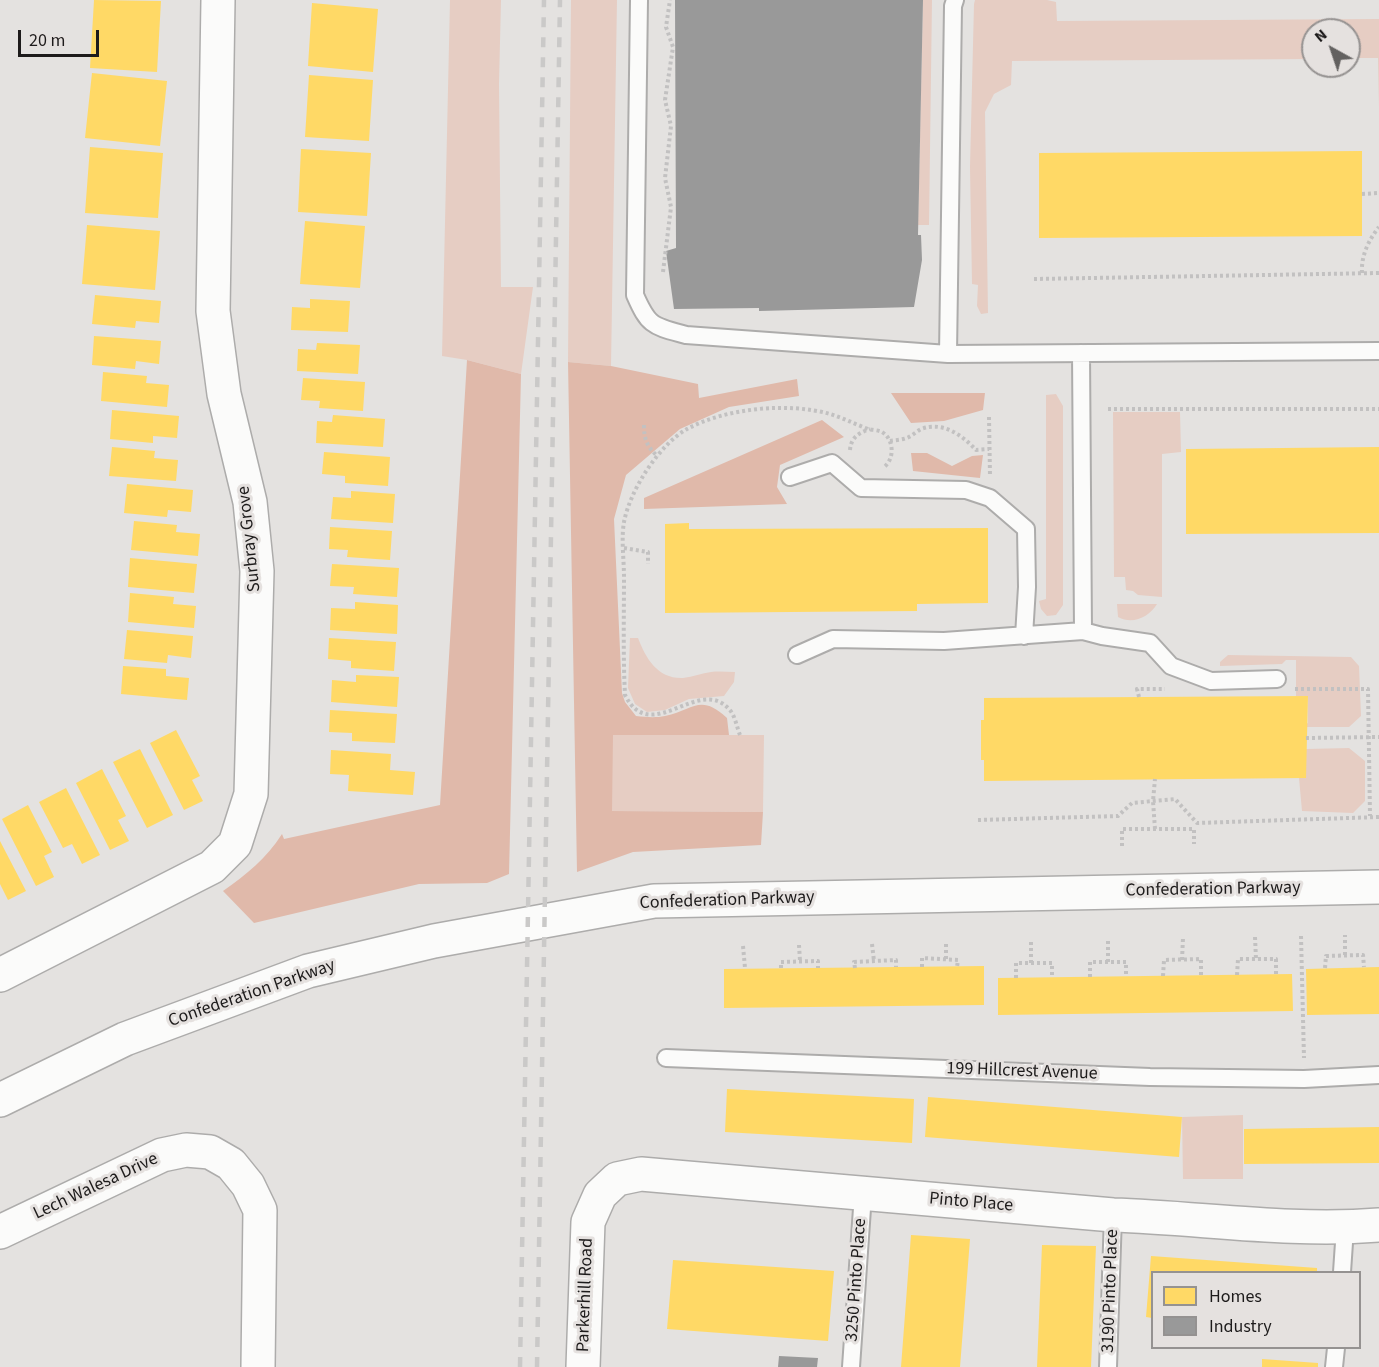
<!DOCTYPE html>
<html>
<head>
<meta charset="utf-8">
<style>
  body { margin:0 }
  #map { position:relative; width:1379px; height:1367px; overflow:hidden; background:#e4e2e0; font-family:"Source Sans 3",sans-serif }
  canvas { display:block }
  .legend { position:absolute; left:1151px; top:1271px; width:210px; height:78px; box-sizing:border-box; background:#e5e1df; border:2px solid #959291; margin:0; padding:8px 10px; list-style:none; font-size:18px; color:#1d1b1b }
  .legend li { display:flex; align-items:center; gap:12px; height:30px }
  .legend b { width:30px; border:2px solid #959291 }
  .north { position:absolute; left:1301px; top:18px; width:60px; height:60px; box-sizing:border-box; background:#e5e1df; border:2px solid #959291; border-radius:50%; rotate:320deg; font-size:16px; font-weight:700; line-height:24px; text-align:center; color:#1d1b1b }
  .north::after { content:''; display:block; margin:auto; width:21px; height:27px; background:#636160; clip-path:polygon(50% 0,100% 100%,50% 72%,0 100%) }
  .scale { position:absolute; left:18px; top:30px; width:81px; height:27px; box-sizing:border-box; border:3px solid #1d1b1b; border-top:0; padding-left:8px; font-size:18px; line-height:21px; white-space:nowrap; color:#1d1b1b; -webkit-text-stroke:4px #e5e1df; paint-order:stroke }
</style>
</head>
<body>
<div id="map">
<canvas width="1379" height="1367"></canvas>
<ul class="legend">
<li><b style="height:16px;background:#ffd966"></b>Homes</li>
<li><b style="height:16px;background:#999"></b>Industry</li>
</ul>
<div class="north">N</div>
<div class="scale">20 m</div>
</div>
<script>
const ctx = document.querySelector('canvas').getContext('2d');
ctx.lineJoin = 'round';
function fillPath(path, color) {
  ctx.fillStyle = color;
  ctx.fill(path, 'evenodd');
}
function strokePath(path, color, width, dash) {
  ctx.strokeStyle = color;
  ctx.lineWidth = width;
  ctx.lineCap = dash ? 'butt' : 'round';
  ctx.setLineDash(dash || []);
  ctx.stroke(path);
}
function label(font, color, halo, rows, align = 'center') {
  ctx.font = font + ' "Source Sans 3",sans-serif';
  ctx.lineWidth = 6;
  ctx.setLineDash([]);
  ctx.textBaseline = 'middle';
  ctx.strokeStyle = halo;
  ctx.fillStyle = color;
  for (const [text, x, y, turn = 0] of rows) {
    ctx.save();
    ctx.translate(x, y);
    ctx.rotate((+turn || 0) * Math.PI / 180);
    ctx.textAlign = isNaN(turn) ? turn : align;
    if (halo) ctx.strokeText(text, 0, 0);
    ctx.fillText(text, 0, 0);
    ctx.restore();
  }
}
const green = new Path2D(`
  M450,0H501L499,84L501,287H533L521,374L467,360L442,356Z
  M571,0H617L611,366L568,362Z
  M923,0H932L929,225H918Z
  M975,0H1047L1056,2L1057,21L1379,19V107L1378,58H1349V30H1313V59L1012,61L1011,85L994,94L985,112L988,313L981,314L977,306L978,285L972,284L970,167L974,4Z
  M1056,394L1063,406V605L1056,615L1047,616L1041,609L1039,601L1046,599V395Z
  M1113,412H1180L1181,452L1162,454V597L1138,595L1133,591L1126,590L1125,577H1114Z
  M1117,604H1157C1149,617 1133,625 1118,617Z
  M630,638H638C646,659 658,679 683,678C693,677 702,673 711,672C719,671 727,672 735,672L734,682L724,696L689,699L665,710L647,712L635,704L628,688Z
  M1228,655L1351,657L1359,666L1361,716L1349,727H1306V724L1308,723V696H1296V660H1286L1282,664L1220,666V662Z
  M612,735H764L763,812L612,811Z
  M1349,748L1365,761V801L1353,813L1302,811L1299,778H1306V749Z
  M1243,1115V1179H1183L1182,1117Z`);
const forest = new Path2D(`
  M467,360L521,374L509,874L487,883L419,884L254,923L223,891C247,874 266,859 282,834L284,839L440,805Z
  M568,362L611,366L698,384L699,398L797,379L799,396L729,407L680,429L626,475L614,519L622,693L625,702L636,716C646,717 655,718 665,716C694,710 700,693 727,718L729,735H613L612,811L763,812L761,845L633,852L577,872Z
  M891,393H985L983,410L944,421L911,423Z
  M822,420L844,437L780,465L777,487L787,504L644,509V498Z
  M911,453H927L952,466L972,456L983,455L980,478L913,471Z`);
const homes = new Path2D(`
  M94,0L161,1L157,72L90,68Z
  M312,3L378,9L373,72L308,66Z
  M92,73L167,81L160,146L85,138Z
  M309,75L373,80L369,141L305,137Z
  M90,147L163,153L158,218L85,213Z
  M301,149L371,153L367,216L298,212Z
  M1362,151V236L1039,238V153Z
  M305,221L365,226L360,288L300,284Z
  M87,225L160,231L155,290L82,284Z
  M95,295L161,301L159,323L136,321L135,328L92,324Z
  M310,299L350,301L348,332L291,330L292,307L310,308Z
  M94,336L161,341L159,364L136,361L135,369L92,365Z
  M317,343L360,345L358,374L297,371L298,349L316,350Z
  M103,372L147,376L146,383L169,385L167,407L101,401Z
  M303,378L365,382L363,411L319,408L320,401L301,400Z
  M112,410L179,416L177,438L153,436V443L110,439Z
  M333,415L385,419L383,447L316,443L317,421L332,422Z
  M112,447L155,451L154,458L178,460L176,481L109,476Z
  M1379,447V533L1186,534V449Z
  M324,452L390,457L388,486L345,483V476L322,474Z
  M127,484L193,490L191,512L168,510L167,517L124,513Z
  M351,491L395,494L393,523L331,519L333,497L351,498Z
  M134,521L177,525L176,532L200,534L198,556L131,550Z
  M689,523V529L988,528V603L917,604V611L665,613V524Z
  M330,527L392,531L390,560L347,557L348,550L329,549Z
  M130,558L197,564L194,593L128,587Z
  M332,564L399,568L397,597L353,594L354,587L330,586Z
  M130,593L174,597L173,604L196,606L194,628L128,622Z
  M355,602L398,605L397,634L330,630L331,608L355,609Z
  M127,630L193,636L191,658L168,655L167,663L124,659Z
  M329,638L396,642L394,671L351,668V661L328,659Z
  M123,666L166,669V676L189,678L187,700L121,694Z
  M356,675L399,677L397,707L331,702L332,680L356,682Z
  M1308,696L1306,778L984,781V760H981V720H984V698Z
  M330,710L397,714L395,743L352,741V733L329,732Z
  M176,730L200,776L192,780L203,801L184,810L150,743Z
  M140,749L173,815L147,828L113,762Z
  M331,750L391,754L390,770L415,772L413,795L348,791L349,775L330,774Z
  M102,769L126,816L118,820L129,841L110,850L76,783Z
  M66,788L100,855L82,864L72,844L63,848L39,802Z
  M28,805L52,852L44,856L54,877L36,886L2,819Z
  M0,841L26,891L8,900L0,884Z
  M984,966V1005L724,1008V969Z
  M1379,967V1014L1307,1015L1306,969Z
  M1292,974L1293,1011L998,1015V978Z
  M727,1089L914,1099L912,1143L725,1132Z
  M928,1097L1182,1117L1179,1157L925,1137Z
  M1379,1127V1163L1244,1164V1129Z
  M911,1235L970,1239L960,1367H901Z
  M1042,1245L1096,1246L1091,1367H1037Z
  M1151,1256L1317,1268V1272H1152V1318L1146,1317Z
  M673,1260L834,1271L828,1341L667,1329Z
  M1262,1359L1318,1363V1367H1262Z`);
const industry = new Path2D(`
  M675,0H923L918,235H921L922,260L914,307L759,311V308L674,309L666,251L676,248Z
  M779,1356L818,1358L817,1367H778Z`);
const path = new Path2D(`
  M1362,194L1379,193
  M663,272L671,207L665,178L671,126L665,100L673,47L666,27L670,0
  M1362,273C1361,256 1368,241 1379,227
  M1034,279L1379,273
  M1108,409H1379
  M989,417L990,476
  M644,425C644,440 647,446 658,457
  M890,441C896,440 903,440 909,437C913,435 917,431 921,429C943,421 962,435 976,450L989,449
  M850,450C851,437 859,433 870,429
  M624,548L648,552V564
  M1295,689H1368L1370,816
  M1139,697L1137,689H1165
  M740,735C737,728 735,715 729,709C698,675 651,747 625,695C623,656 624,616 624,577C624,559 621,539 624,522C630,490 659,445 687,429C726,408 788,402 830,414C843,418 855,424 868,429C872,430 878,430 882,432C894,439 895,459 884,467
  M1306,738L1379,737
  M978,820L1118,816L1132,803L1175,799L1197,823L1379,817
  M1155,829L1153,801L1155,779
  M1122,846V829H1194V844
  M1301,936L1304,1058
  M1255,937L1256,959
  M872,944L874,961
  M799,945L800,961
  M743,946L745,968
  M1345,955V935
  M946,959V942
  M1182,960L1183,938
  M1108,962V939
  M1031,963V941
  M922,967V958L958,960L957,967
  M781,968V962L818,961V968
  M855,968L854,962L896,960V967
  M1325,968L1326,956L1363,955L1364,967
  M1237,975L1238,959H1276V975
  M1163,976L1164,960L1201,959V976
  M1090,977V962H1126V977
  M1016,978V963H1052V978`);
const lane = new Path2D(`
  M639,0L635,295C649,327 653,326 686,335L948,354L1379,351
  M1081,353L1083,631
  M948,354L953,6L955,0
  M790,477L832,463L861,488L966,490L990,498L1026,529L1027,587L1024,636
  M797,655L833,639L944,641L1083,631L1102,636L1150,643L1171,666L1211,681L1277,679
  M666,1058L1150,1077L1304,1079L1379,1075
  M1342,1272L1345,1228
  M851,1367L863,1194
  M1108,1367L1113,1215
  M1334,1367L1336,1348`);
const street = new Path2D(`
  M0,975L212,867L235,844L251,794L257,571L250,502L224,394L213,311L218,0
  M0,1232L162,1155L186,1150L210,1152L231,1164L248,1185L260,1210L258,1367
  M583,1367L588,1222L600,1195L617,1179L641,1174L1113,1215C1202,1218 1290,1232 1379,1225`);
const secondary = new Path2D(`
  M0,1100L125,1039L308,971L434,941L654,901L1379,887`);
const rail = new Path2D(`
  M520,1367L544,0
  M537,1367L560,0`);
const streetNames = [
  ["Surbray Grove",250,539,-96],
  ["Confederation Parkway",1213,890,-1],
  ["Confederation Parkway",727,901,-2],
  ["Confederation Parkway",252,994,-19],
  ["199 Hillcrest Avenue",1022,1072,2],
  ["Lech Walesa Drive",96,1187,-25],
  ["Pinto Place",971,1203,5],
  ["3250 Pinto Place",857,1280,-86],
  ["3190 Pinto Place",1111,1291,-88],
  ["Parkerhill Road",586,1295,-88]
];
fillPath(green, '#e6cdc3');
fillPath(forest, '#e0b9aa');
fillPath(homes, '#ffd966');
fillPath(industry, '#999');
strokePath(lane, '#adacab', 20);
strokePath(street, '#adacab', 36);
strokePath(secondary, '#adacab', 36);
strokePath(path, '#c2c1c1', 4, [3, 3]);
strokePath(lane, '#fbfbfa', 16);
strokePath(street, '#fbfbfa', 33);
strokePath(secondary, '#fbfbfa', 33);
strokePath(rail, '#cac9c8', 4.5, [10, 10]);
label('18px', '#1d1b1b', '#e5e1df', streetNames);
</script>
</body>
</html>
